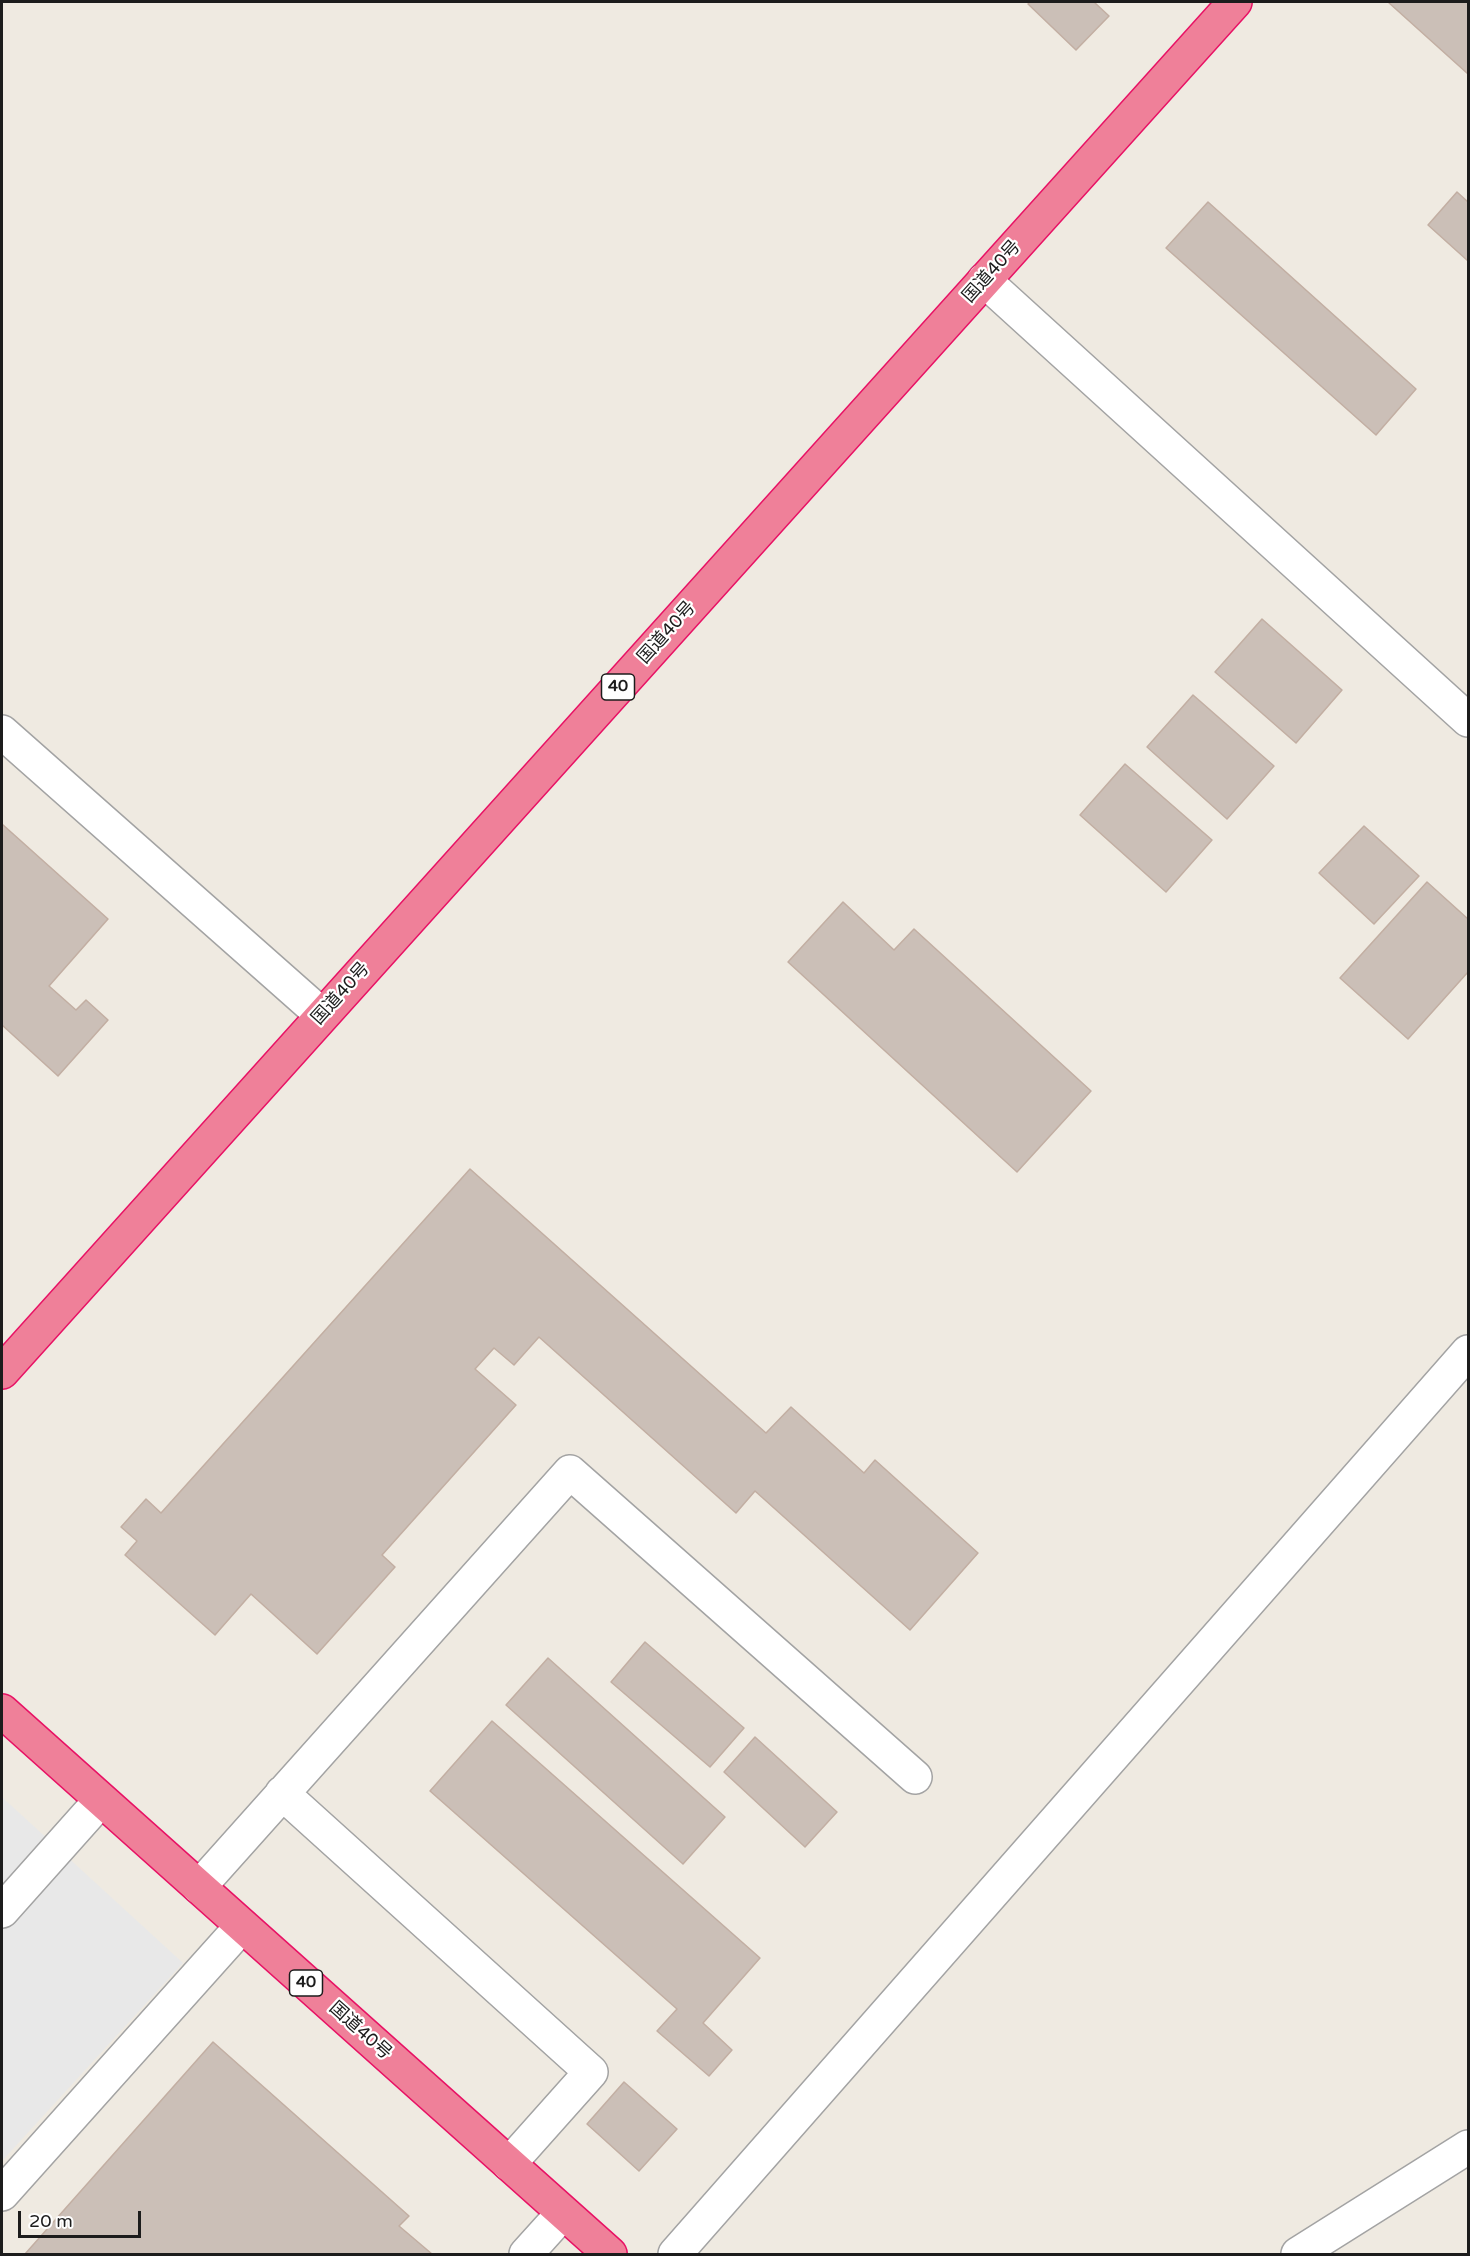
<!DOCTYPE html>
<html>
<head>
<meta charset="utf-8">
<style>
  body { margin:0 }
  #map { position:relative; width:1470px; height:2256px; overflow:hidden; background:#efeae1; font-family:"Varela Round",sans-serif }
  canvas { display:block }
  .frame { position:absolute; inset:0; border:3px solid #1c1c1c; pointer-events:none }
  .scale { position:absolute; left:18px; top:2211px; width:123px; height:27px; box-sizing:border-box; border:3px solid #1c1c1c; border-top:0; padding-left:8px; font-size:18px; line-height:21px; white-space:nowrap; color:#1c1c1c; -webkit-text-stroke:4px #fff; paint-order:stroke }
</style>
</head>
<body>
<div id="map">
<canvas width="1470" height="2256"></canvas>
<div class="frame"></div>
<div class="scale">20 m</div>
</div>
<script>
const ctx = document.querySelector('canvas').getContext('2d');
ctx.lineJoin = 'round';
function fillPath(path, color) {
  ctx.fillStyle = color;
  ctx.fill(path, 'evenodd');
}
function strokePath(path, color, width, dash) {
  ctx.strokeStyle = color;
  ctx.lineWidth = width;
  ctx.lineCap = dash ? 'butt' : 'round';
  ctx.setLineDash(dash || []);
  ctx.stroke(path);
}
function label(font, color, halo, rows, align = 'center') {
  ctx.font = font + ' "Varela Round","Noto Sans JP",sans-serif';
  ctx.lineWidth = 4.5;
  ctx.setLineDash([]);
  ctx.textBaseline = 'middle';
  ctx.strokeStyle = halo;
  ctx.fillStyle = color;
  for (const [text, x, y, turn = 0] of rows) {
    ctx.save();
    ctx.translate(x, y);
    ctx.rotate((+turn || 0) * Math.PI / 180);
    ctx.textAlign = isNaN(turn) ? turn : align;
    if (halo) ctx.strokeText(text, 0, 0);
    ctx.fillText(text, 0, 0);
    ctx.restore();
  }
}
const parking = new Path2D(`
  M3,1798L183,1963L2,2161V1800Z`);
const building = new Path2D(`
  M1030,2H1094L1109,16L1076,50L1028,4Z
  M1388,2H1468V74Z
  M1457,192L1468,202V261L1428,225Z
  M1208,202L1416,389L1376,435L1166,248Z
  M1262,619L1342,690L1296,743L1215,672Z
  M1193,695L1274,766L1227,819L1147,747Z
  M1125,764L1212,840L1166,892L1080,815Z
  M2,824L108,919L49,986L76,1010L86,1000L108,1020L58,1076L2,1025Z
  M1364,826L1419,876L1374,924L1319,873Z
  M1427,882L1468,919V972L1408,1039L1340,978Z
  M843,902L894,950L914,929L1091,1091L1017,1172L788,962Z
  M470,1169L766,1433L791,1407L864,1473L875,1460L978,1553L910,1630L755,1491L736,1513L539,1337L514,1365L494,1348L475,1369L516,1405L382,1555L395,1567L317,1654L251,1594L215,1635L125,1555L137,1541L121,1527L146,1499L161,1513Z
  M645,1642L744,1728L710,1767L611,1682Z
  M548,1658L725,1817L683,1864L506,1705Z
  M492,1721L760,1958L703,2023L732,2050L709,2076L657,2031L677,2009L430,1791Z
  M755,1737L837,1812L805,1847L724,1772Z
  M213,2042L409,2216L399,2226L432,2254H25Z
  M624,2082L677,2129L639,2171L587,2124Z`);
const minor = new Path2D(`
  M984,280L1468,720
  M2,732L322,1015
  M282,1793L591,2072L509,2164
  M199,1887L570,1472L915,1777
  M2,1911L101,1800
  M2,2194L242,1926
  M526,2254L563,2213
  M675,2254L1468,1352
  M1298,2254L1468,2147`);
const highway = new Path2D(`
  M2,1372L1235,2
  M2,1711L610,2254`);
const shields = [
  [618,687,33],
  [306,1983,33]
];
const shieldNames = [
  ["40",618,687],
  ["40",306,1983]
];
const streetNames = [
  ["国道40号",992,272,-48],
  ["国道40号",667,633,-48],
  ["国道40号",341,994,-48],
  ["国道40号",360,2031,42]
];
fillPath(parking, '#e8e8e8');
fillPath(building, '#cbbfb7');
strokePath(building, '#c2aea2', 1.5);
strokePath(minor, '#a3a3a3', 36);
strokePath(highway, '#e81265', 36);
strokePath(minor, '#fff', 33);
strokePath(highway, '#ef8099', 33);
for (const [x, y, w] of shields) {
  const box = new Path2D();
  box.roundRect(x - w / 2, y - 13, w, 26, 4.5);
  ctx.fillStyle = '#fff';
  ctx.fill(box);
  strokePath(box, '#1c1c1c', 1.5);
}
label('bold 16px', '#1c1c1c', null, shieldNames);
label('18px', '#1c1c1c', '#fff', streetNames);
</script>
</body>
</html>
